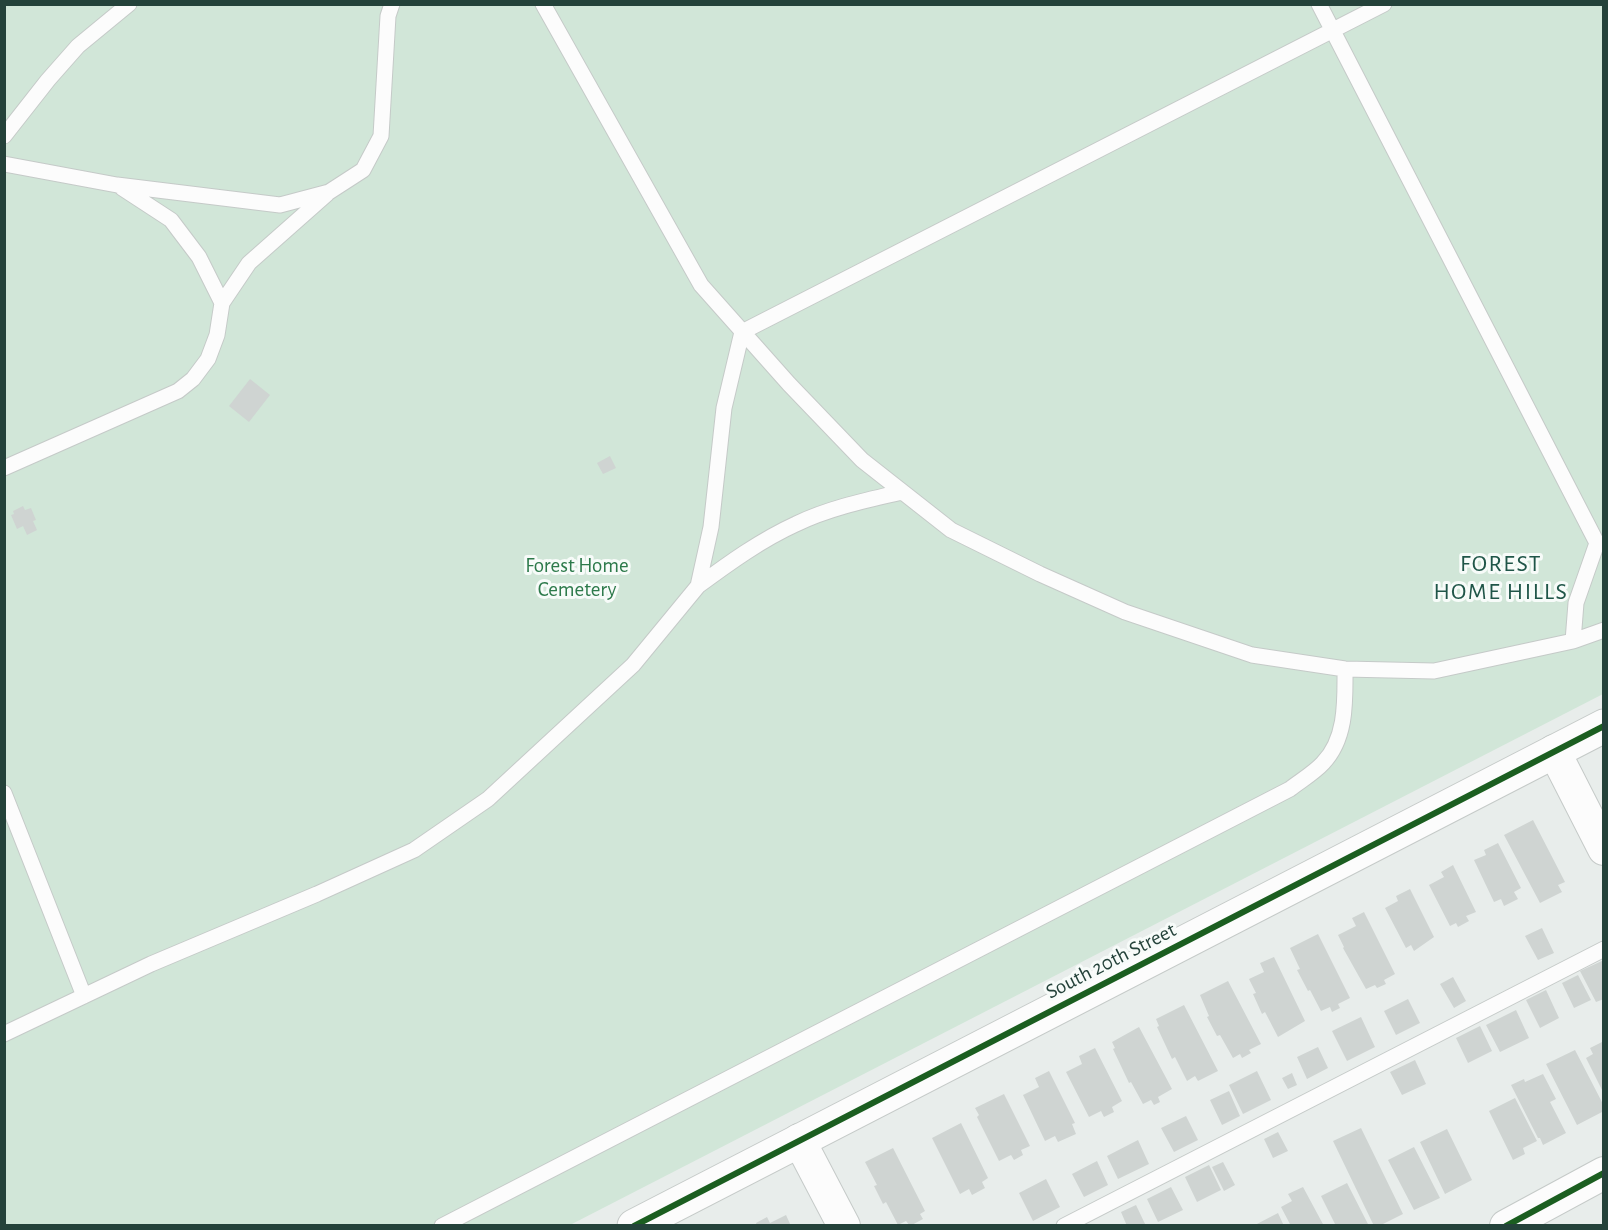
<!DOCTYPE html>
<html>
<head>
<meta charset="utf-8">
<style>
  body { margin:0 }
  #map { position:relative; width:1608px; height:1230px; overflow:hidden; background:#e8edeb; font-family:"Alegreya Sans",sans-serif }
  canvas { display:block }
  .frame { position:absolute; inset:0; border:6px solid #24423a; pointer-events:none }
</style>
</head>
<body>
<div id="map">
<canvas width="1608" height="1230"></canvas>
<div class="frame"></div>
</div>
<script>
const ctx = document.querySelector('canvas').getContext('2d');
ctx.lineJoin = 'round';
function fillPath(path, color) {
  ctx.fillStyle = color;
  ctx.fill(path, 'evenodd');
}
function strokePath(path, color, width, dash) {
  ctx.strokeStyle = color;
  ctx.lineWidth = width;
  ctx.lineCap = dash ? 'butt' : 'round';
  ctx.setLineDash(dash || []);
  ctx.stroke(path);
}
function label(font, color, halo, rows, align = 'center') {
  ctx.font = font + ' "Alegreya Sans",sans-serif';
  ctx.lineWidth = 6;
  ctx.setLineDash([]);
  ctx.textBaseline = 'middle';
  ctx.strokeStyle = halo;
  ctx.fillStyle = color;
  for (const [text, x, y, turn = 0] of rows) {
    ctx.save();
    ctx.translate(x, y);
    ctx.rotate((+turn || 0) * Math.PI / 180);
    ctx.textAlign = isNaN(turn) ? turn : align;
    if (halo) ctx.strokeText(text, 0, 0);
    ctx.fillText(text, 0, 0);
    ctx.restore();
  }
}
const green = new Path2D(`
  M5,5H1603V694L570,1225L5,1226Z`);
const building = new Path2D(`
  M250,379L270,395L249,422L229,406Z
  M610,456L616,468L603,474L597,463Z
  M23,506L25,510L31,508L36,520L33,521L37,530L27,535L23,526L17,529L11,515L14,514L13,511Z
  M1533,820L1565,882L1558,885L1562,892L1540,903L1504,835Z
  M1498,843L1521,888L1514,892L1518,899L1504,906L1501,899L1494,902L1474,860L1486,855L1484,850Z
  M1453,865L1476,912L1466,916L1469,921L1458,927L1456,923L1450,926L1429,885L1444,877L1441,872Z
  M1410,889L1434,937L1414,951L1411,945L1406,948L1385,908L1398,901L1396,896Z
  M1364,912L1395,974L1384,980L1386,984L1377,988L1375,985L1366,989L1343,948L1344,947L1338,935L1356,926L1352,918Z
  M1542,928L1554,953L1538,960L1525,936Z
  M1318,934L1350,998L1338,1004L1340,1008L1332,1012L1330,1007L1321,1011L1310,990L1308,991L1297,970L1300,969L1290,948Z
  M1274,957L1305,1021L1278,1037L1265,1012L1262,1014L1253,994L1256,993L1249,979L1264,972L1260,963Z
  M1604,960V999L1596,1002L1580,971Z
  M1578,975L1591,1000L1574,1008L1562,983Z
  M1453,977L1466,1001L1454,1008L1440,984Z
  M1228,981L1261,1044L1249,1050L1251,1053L1242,1058L1240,1054L1233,1058L1220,1035L1217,1036L1207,1017L1209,1016L1200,995Z
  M1546,990L1559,1018L1540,1028L1526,1000Z
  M1408,999L1420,1023L1396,1035L1384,1011Z
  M1184,1005L1218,1071L1198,1081L1195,1076L1187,1081L1175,1057L1172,1059L1157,1027L1159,1026L1156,1019Z
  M1516,1010L1529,1038L1500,1052L1486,1025Z
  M1361,1017L1375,1047L1347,1061L1332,1031Z
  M1480,1026L1492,1051L1468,1063L1456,1038Z
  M1139,1027L1172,1089L1158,1097L1160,1102L1154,1105L1151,1100L1143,1104L1131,1082L1129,1083L1113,1049L1115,1048L1112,1042Z
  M1604,1041V1094L1586,1058L1593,1054L1590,1048Z
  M1318,1047L1328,1068L1307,1079L1297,1057Z
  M1095,1048L1122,1101L1112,1107L1114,1112L1104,1117L1101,1111L1089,1117L1066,1072L1082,1064L1079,1056Z
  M1575,1050L1604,1106V1111L1577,1125L1546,1064Z
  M1415,1060L1426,1084L1402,1095L1390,1072Z
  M1049,1071L1075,1123L1072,1124L1076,1134L1058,1142L1055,1136L1045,1141L1023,1095L1039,1087L1035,1078Z
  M1257,1071L1271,1100L1243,1114L1229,1085Z
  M1292,1073L1297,1085L1288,1089L1282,1078Z
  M1543,1074L1556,1099L1550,1102L1566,1133L1543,1145L1540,1138H1538L1511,1085L1524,1079L1525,1082Z
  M1229,1091L1240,1116L1222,1125L1210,1100Z
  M1004,1094L1030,1146L1021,1150L1023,1155L1014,1160L1011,1155L999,1161L977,1117L979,1115L975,1108Z
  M1515,1098L1537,1141L1523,1148L1525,1154L1513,1160L1489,1111Z
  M1186,1116L1198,1140L1174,1152L1161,1128Z
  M961,1123L988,1178L982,1182L985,1188L972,1195L969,1189L960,1194L932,1138Z
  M1361,1128L1403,1214L1379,1226H1374L1333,1141Z
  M1447,1129L1472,1180L1445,1194L1420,1142Z
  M1278,1132L1288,1151L1273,1158L1264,1139Z
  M1138,1140L1149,1164L1118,1179L1107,1156Z
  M1414,1147L1440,1198L1414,1210L1388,1160Z
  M893,1148L925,1211L920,1214L923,1219L910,1226L906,1221L898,1225L886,1202L883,1204L874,1186L877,1185L865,1162Z
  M1097,1161L1108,1185L1084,1197L1072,1174Z
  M1223,1162L1235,1185L1224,1191L1212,1167Z
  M1209,1165L1221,1190L1197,1202L1185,1177Z
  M1046,1179L1060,1207L1033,1221L1019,1193Z
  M1347,1183L1369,1226H1336L1321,1196Z
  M1171,1187L1183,1210L1158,1222L1147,1199Z
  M1303,1187L1324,1226H1291L1281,1207L1292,1201L1288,1194Z
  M1136,1205L1146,1226H1127L1121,1212Z
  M1278,1213L1284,1226H1253Z
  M786,1215L791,1226H757L756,1223L767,1217L770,1223Z`);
const service = new Path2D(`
  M543,4L701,285L789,384L862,460L951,530L1040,574L1125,612L1252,655L1345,669L1434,671L1573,641L1604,630
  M1319,4L1597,543L1576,603L1573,641
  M4,136L48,80L78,46L129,4
  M4,164L117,185L280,205L329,192L363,170L381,136L388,16L392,4
  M222,303L249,263L327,194
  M4,468L178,391L193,379L208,359L217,335L222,303L199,257L171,220L122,188
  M698,586C729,563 761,540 796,524C829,508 867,500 902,492
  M4,793L84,996
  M4,1034L151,964L317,894L414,850L488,799L633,665L698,586L711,527L724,408L742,332L1384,4
  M442,1226L1290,789C1300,781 1314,773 1323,763C1347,738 1345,700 1345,669
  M1064,1226L1604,949`);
const minor = new Path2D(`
  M1554,751L1604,849
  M799,1140L844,1226
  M1506,1226L1604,1173`);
const tertiary = new Path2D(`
  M634,1226L1604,726`);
const cycleway = new Path2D(`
  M634,1226L1604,726
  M1506,1226L1604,1173`);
const parkNames = [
  ["Forest Home",577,566],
  ["Cemetery",577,590]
];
const streetNames = [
  ["South 20th Street",1111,961,-27]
];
const quarterNames = [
  ["FOREST",1501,564],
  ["HOME HILLS",1501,592]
];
fillPath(green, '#d1e6d8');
fillPath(building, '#cfd4d2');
strokePath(service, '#c5cac8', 17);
strokePath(minor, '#c5cac8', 34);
strokePath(tertiary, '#c5cac8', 35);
strokePath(service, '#fcfcfc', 15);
strokePath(minor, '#fcfcfc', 32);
strokePath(tertiary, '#fcfcfc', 33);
strokePath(cycleway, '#1b5e20', 6);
label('21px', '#2d7a4b', '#f7fbf9', parkNames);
label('21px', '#24423a', '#f7fbf9', streetNames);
ctx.letterSpacing = '1.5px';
label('24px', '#1f5548', '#f7fbf9', quarterNames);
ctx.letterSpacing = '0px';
</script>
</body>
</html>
